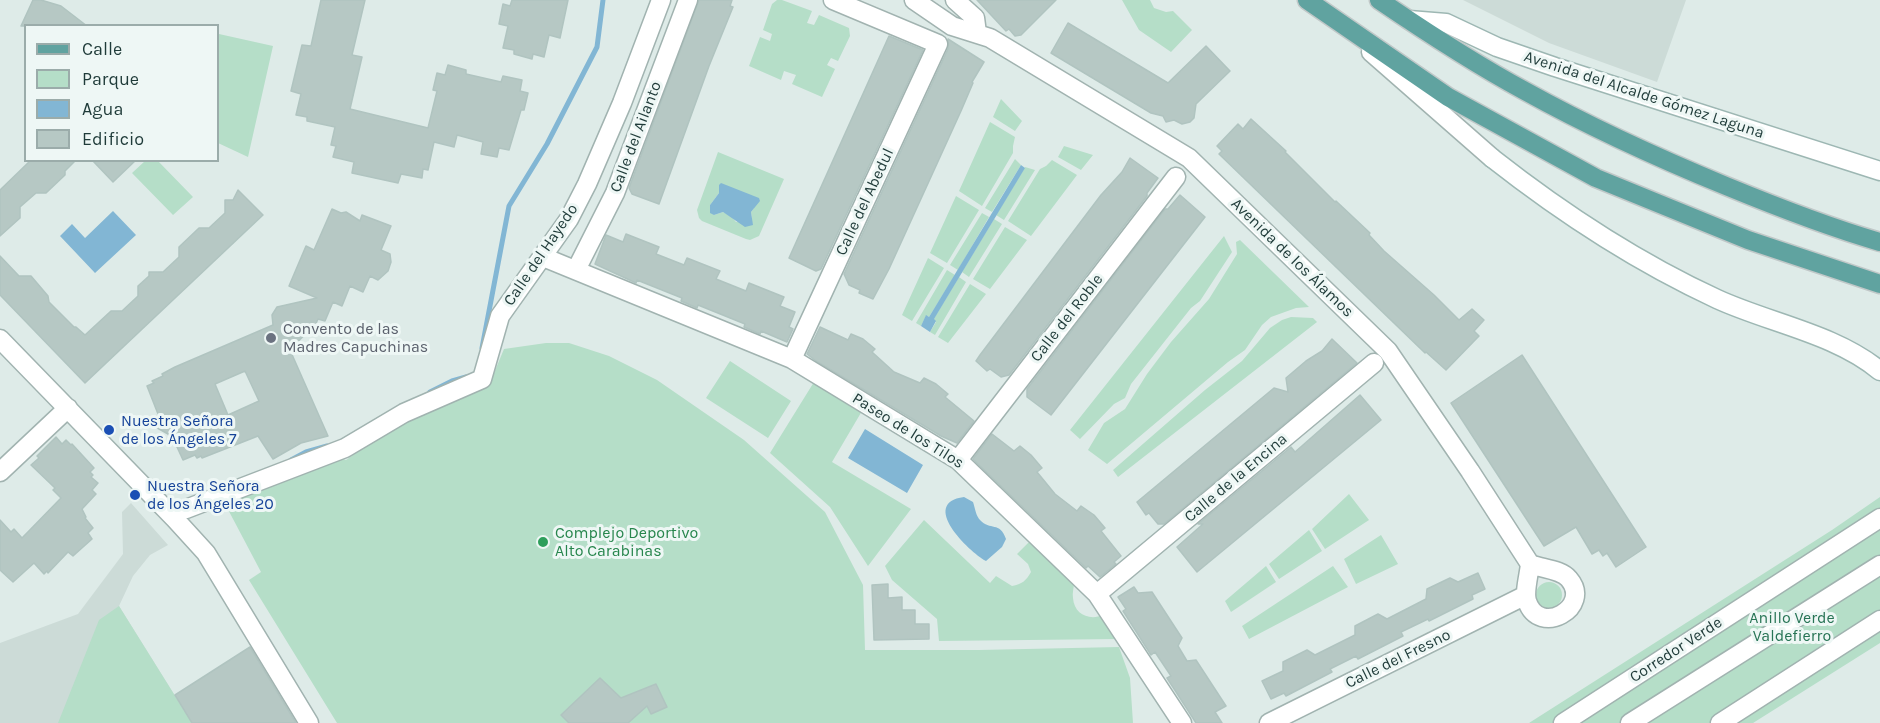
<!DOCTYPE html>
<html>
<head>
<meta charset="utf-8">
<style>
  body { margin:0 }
  #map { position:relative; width:1880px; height:723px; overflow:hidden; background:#deebe8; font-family:Karla,sans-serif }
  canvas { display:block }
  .legend { position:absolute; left:24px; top:24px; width:195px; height:138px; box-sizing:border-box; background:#eef7f5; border:2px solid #9bacaa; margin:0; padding:8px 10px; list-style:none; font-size:18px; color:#1f3b39 }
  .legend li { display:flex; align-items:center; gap:12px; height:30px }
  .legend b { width:30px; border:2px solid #9bacaa }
</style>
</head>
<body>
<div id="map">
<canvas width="1880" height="723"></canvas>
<ul class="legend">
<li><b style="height:8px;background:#60a3a0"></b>Calle</li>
<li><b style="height:16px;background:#b5dec8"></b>Parque</li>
<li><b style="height:16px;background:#82b6d4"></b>Agua</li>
<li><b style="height:16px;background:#b6c8c4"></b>Edificio</li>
</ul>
</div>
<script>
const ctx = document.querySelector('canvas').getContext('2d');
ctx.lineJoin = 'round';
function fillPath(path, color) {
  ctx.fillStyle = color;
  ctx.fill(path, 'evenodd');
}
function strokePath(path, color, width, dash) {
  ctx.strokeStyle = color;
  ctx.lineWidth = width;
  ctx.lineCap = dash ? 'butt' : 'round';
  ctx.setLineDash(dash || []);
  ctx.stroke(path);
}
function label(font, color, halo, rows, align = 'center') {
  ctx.font = font + ' Karla,sans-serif';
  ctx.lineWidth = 6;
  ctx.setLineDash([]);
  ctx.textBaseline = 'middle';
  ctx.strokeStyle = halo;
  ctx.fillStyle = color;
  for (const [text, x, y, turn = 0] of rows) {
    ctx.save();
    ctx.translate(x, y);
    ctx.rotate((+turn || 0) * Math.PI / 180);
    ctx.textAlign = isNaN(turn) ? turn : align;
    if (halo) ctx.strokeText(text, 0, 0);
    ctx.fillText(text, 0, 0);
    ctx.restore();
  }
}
const built = new Path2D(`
  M1463,0H1686L1657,82L1549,43Z
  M131,503L168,545L150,555L133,576L119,606L192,723H0V643L78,614L123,554L122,512Z`);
const green = new Path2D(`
  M777,0H782L812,11L807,23L814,25L819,15L849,28L850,36L838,61L831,58L827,65L835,69L822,97L792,84L796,75L784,71L781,80L749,66L760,37L770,41L772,34L763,30L772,4Z
  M1122,0H1150L1154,8L1166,12L1173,11L1192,30L1171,52L1139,30Z
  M219,34L273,46L248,157L218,143V42Z
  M1001,99L1022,121L1015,131L993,117Z
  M990,122L1015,137L1013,146V153L982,206L959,191Z
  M1064,146L1093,155L1081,170L1058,157Z
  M718,152L784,179L759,236L750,240L746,239L702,221L699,218L697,210ZM719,193L754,208L751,212L752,219L736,222L732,217L723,212L714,215L710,205Z
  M1015,159L1021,165L992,212L985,208Z
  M1052,160L1077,175L1031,236L1008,221L1040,169L1046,166Z
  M145,161H158L193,197L173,215L132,173Z
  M1025,167L1035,170L1004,220L996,215Z
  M956,196L979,210L947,263L930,253Z
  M982,213L989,217L958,270L950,265Z
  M994,219L1002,224L969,277L962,272Z
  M1005,227L1027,240L990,289L973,279Z
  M1224,236L1232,252L1200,301L1191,308L1131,384L1125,398L1114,404L1080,439L1070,430Z
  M1240,240L1309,307L1296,308L1271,317L1262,325L1245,350L1228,362L1107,464L1088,450L1104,423L1125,409L1147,374L1171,342L1209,299L1237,254L1236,242Z
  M928,258L944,268L912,321L902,315Z
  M947,270L955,275L929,317L926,316L921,326L916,323Z
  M959,277L966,282L935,335L930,332L936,322L933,320Z
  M970,284L986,294L948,343L938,337Z
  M1291,317L1313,318L1317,322L1118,477L1113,470L1205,390L1242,361L1270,328L1282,320Z
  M546,343H569L609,356L657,380L744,440L825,512L863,585L865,650H979L1119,647L1130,678L1133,723H337L249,580L261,572L223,500L336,457L346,460L401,422L489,385L504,349Z
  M730,361L791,401L768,438L706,398Z
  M814,382L862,411L832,462L911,509L868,566L830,507L770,453Z
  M1349,494L1369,520L1325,549L1312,529Z
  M1880,497V643L1753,723H1529L1832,530Z
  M924,520L990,583L996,576L1012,586C1022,584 1026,581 1031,572L1028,564L1017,554L1031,540L1074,583C1074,588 1072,593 1073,598C1074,614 1089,621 1103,615L1118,639L939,641L937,619L892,580L885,566Z
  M1309,530L1322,551L1279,579L1269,564Z
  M1381,535L1398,564L1356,584L1344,559Z
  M1266,566L1276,582L1231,612L1225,601Z
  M1333,566L1348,587L1249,639L1242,626Z
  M1536 595a13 13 0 1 1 26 0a13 13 0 1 1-26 0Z
  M119,606L192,723H58L99,620Z`);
const water = new Path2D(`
  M1021,165L1025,168L934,319L936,321L930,332L921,326L926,315L929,317Z
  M721,183L759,198L760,201L751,212L753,225L745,227L723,212L714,215L710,213V205L719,193V185Z
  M113,211L136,235L95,273L60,236L72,224L85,238Z
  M865,429L923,465L907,493L848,458Z
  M964,497L973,502C975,508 976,516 980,520C990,531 1000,521 1006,539L1002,547L986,561C968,551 919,503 964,497Z`);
const stream = new Path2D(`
  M482,348L509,206L547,144L597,47L603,0
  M430,392L452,381L466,377
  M291,460L306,452L327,446`);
const building = new Path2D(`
  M33,0H41L61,6L87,26H21Z
  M321,0H365L352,55L362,57L350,109L428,128L437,91L433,90L437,73L445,75L448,65L466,70V74L501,82L503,76L522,80L520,91L528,93L524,110H521L509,150L499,148L497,157L481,154L483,142L457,135L454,147L434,142L428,170L423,169L422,178L401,174L398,183L352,173L354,162L333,157L336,146L331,145L335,127L307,121V117L296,115L301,94L291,91L302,45L311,46Z
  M512,0H568L560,38L549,35L544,57L533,54L532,59L514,54V50L503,48L508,26L499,24L503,4L510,6Z
  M699,0H732L730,6L733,7L709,66L659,204L632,194L629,188Z
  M977,0H1056L1021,35L1015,36L1009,29L1006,31Z
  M1068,23L1168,83L1206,46L1230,71L1196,104L1194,118L1190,122L1182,124L1174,120L1166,122L1163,116L1151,113L1051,53Z
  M889,36L923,50L821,269L816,271L789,258Z
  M948,39L984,62L972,82L973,83L961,111L889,269L873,299L859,293L860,290L849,285L844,274L948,49Z
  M1251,119L1286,151L1285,152L1335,202L1336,201L1370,233L1369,235L1384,251L1434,295L1459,320L1472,309L1484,320L1474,331L1479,336L1446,370L1426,352L1425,353L1219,154L1222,151L1217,146L1238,124L1243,129Z
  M1130,158L1158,178L1147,193V196L1009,375L1001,377L990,369L987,371L976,361L980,355L1101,195L1122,172Z
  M31,160H76L65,171V175L46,193H36L20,207V218L0,236V190Z
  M92,160H136L113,182Z
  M238,190L263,215L85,383L0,295V256L19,276H31L48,296L49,302L74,327H76L85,335L111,311H122L138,296V286L149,276V272H163L179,257V247L199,228H209L225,213V200H233Z
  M1180,195L1205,217L1051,415L1027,397V389L1165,209H1168Z
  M332,209L341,213L346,212L360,221L362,215L391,226L381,250L390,254L391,262L388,271L378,280L370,276L363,292L350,286L342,306L333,302L325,321L318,319L314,328L312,327L290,350L328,436L301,443L273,459L258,436L202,458L201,456L197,458L195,455L183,460L177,447L168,434L152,425L158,414L147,386L154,383L152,381L163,376L162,374L175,367L273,325L272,315L277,307L317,298L289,286L306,246L314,250ZM245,371L259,401L228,415L215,384Z
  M626,234L659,247L656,254L684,265L687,258L720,271L716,279L746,291L749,283L784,297L780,306L795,312L789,327L793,329L787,342L761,331L760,334L744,327L745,324L698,305L697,308L681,301L682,298L637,280L636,283L595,264L606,235L623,242Z
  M820,327L848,340L851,334L863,339L875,349L872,352L894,372L920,383L924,378L936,384L948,394L945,397L974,421L957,443L941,436L816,361L807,354Z
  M1332,339L1357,363L1164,524H1158L1149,513L1146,515L1137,502L1274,388L1288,392L1286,378L1306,361L1322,351Z
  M1522,355L1646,547L1616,567L1607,553L1603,556L1599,550L1592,554L1576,527L1544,546L1451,403Z
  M1360,395L1381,420L1197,572L1177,547L1203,524H1198L1291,447L1295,452Z
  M992,434L1014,451L1020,446L1031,455L1042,468L1037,472L1055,494L1077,511L1081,506L1094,515L1105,528L1101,531L1121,556L1114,562L1116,564L1100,577L1088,566L1086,568L979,465L973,459Z
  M56,437L62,444L66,440L71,445L72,444L94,468L90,472L93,475L91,477L98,483L92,490L96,494L82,509L86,517L85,518L93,528L88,533L92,539L73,556L68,552L48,573L47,571L44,574L34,563L13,582L0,570V520L11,532L14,529L22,538L61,498L53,490L55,488L31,465L39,458L37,456Z
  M1478,573L1485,589L1472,595L1473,599L1429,621L1428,619L1401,632L1403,636L1358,659L1356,656L1330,669L1332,672L1286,696L1284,693L1271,699L1262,681L1283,671V662L1307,650L1315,655L1355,635V626L1378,614L1387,619L1426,599L1427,589L1450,578L1458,582Z
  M888,584V598L902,597V610H915V624H929V639L874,640L872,585Z
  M1134,587L1138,593L1152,592L1182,638L1178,646L1187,661L1196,660L1226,706L1215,712L1222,723H1196L1167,678L1171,676L1155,652L1151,655L1123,611L1126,609L1118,597Z
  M250,647L296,723H192L175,695Z
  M600,678L621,698L656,684L667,707L651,714L647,706L628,723H569L561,715Z`);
const street = new Path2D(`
  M914,0L952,26L990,38L1189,158L1388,351L1470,471L1530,564C1529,575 1524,592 1527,601C1539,638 1593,607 1569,579C1561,569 1542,569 1530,564
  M955,0L975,18L977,33
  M1371,52L1492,158
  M543,257L792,359L958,460L1097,594L1182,723
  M576,270L615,193L688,0
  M0,339L175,519L206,553L309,723
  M792,359L938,44L833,0
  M958,460L1176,177
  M0,472L68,408
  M186,509L345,448L404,413L482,379L500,316L569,219L587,184L622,103L661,0
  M1097,594L1374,363
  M1269,723L1526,595
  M1563,723L1880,518
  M1630,723L1880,565
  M1720,723L1880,620`);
const secondary = new Path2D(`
  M1409,20L1446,23L1497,47L1555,67L1880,171
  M1492,158C1562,213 1637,262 1717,299C1769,323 1836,334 1880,371`);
const primary = new Path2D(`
  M1307,0L1448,97L1596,178L1748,240L1880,284
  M1379,0C1426,32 1475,64 1525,91C1590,127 1658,158 1726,186C1777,207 1828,227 1880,242`);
const markers = [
  [271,338,6,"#6b7280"],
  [109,430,6,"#1a4fb4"],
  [135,495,6,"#1a4fb4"],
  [543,542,6,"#2e9e5b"]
];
const streetNames = [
  ["Avenida del Alcalde Gómez Laguna",1644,95,18],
  ["Calle del Ailanto",636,137,-69],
  ["Calle del Abedul",865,202,-65],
  ["Calle del Hayedo",541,255,-56],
  ["Avenida de los Álamos",1292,258,44],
  ["Calle del Roble",1067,318,-52],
  ["Paseo de los Tilos",908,431,32],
  ["Calle de la Encina",1236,478,-40],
  ["Corredor Verde",1676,650,-33],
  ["Calle del Fresno",1398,659,-26]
];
const worshipNames = [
  ["Convento de las",283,329],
  ["Madres Capuchinas",283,347]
];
const transitNames = [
  ["Nuestra Señora",121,421],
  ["de los Ángeles 7",121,439],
  ["Nuestra Señora",147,486],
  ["de los Ángeles 20",147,504]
];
const leisureNames = [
  ["Complejo Deportivo",555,533],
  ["Alto Carabinas",555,551]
];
const parkNames = [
  ["Anillo Verde",1792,618],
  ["Valdefierro",1792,636]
];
fillPath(built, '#ccdbd7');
fillPath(green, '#b5dec8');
fillPath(water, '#82b6d4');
strokePath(stream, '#82b6d4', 5);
fillPath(building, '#b6c8c4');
strokePath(building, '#b0c4c0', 1.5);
strokePath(street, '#a1b3b0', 21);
strokePath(secondary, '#9db7b3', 21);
strokePath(primary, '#c0c8c8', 21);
strokePath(street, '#fff', 18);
strokePath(secondary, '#fff', 18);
strokePath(primary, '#60a3a0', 18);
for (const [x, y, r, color] of markers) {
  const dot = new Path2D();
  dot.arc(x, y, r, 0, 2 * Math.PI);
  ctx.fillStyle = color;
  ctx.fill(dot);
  strokePath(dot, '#eef7f5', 2);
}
label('16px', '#1f3b39', '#eef7f5', streetNames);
label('16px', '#5b616d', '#eef7f5', worshipNames, 'left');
label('16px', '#164399', '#eef7f5', transitNames, 'left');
label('16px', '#27864d', '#eef7f5', leisureNames, 'left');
label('16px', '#277455', '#eef7f5', parkNames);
</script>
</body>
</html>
